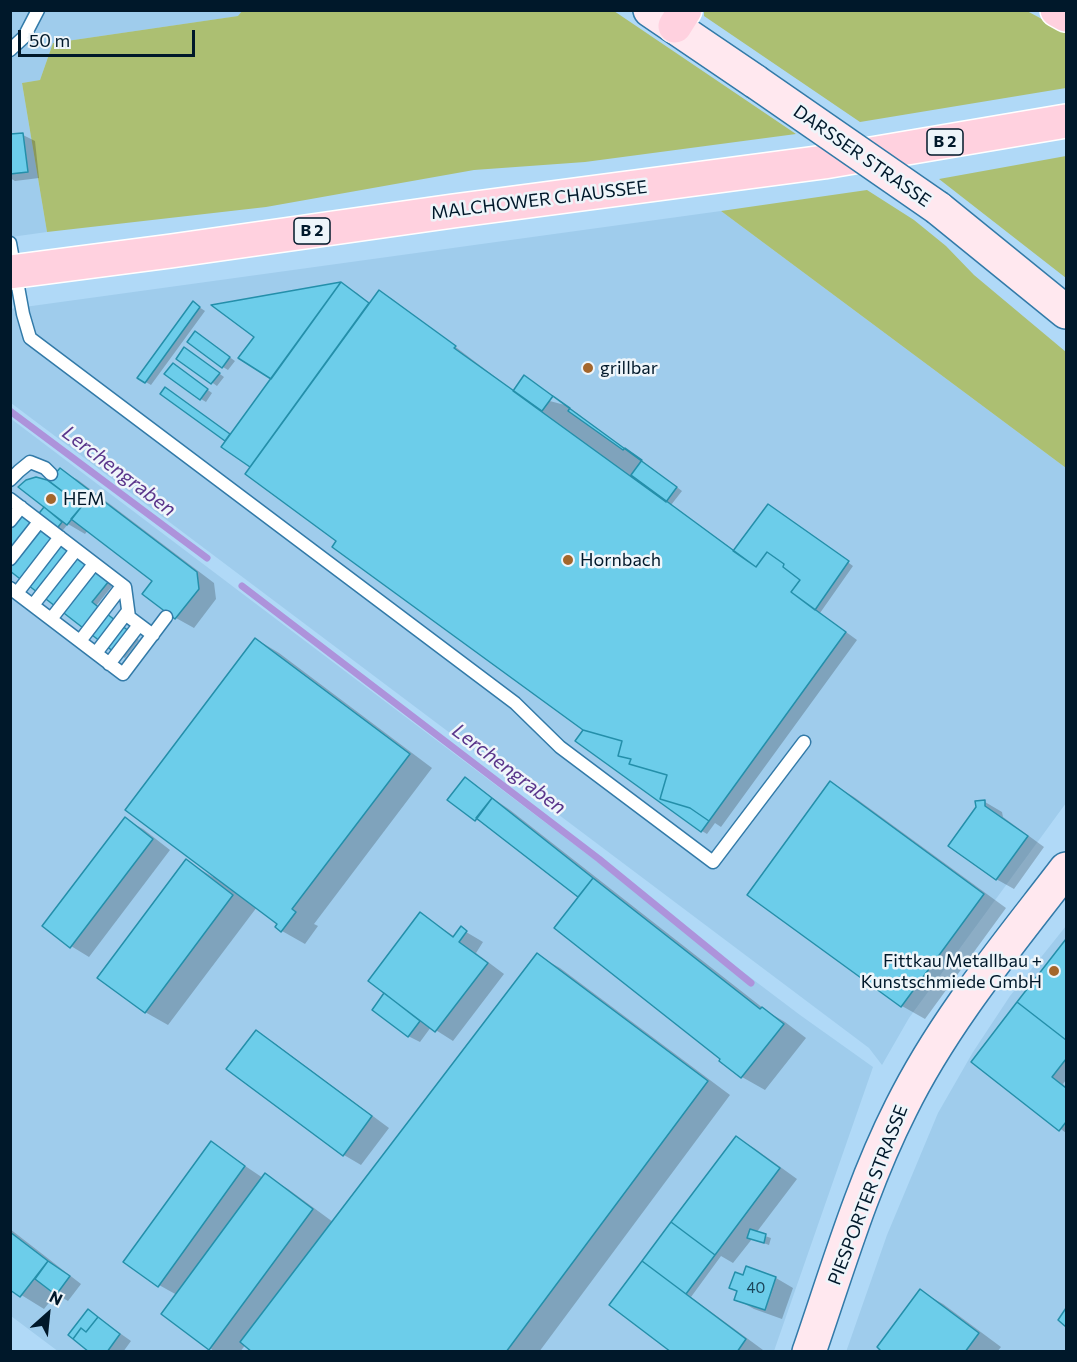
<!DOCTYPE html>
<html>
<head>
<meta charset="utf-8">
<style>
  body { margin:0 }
  #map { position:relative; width:1077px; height:1362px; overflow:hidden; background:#b0d9f7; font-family:Commissioner,sans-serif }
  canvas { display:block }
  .frame { position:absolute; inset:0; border:12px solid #00182a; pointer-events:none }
  .north { position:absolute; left:18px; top:1284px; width:60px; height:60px; -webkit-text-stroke:4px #eef5fa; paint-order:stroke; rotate:27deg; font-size:16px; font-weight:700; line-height:24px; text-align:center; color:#00182a }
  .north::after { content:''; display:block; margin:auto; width:21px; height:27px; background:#00182a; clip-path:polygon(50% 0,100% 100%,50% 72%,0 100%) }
  .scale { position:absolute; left:18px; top:30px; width:177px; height:27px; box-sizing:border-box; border:3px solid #00182a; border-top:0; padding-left:8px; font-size:18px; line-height:21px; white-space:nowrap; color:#00182a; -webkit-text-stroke:4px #eef5fa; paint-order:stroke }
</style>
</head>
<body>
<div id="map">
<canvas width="1077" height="1362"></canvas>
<div class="frame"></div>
<div class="north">N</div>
<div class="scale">50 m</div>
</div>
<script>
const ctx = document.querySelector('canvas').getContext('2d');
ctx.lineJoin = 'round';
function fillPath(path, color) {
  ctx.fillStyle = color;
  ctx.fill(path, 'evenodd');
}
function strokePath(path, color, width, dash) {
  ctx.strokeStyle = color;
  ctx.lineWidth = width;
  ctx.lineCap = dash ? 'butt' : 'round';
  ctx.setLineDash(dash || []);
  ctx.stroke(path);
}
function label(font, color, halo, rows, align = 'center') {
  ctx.font = font + ' Commissioner,sans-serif';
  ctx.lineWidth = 5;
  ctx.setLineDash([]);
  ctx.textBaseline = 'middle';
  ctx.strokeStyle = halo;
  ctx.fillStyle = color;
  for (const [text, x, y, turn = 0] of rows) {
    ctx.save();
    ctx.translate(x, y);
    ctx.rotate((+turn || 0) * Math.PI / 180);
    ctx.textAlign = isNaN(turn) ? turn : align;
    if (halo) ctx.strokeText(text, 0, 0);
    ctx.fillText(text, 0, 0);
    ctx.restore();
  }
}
const built = new Path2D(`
  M10,11H242L239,16L53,43L40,80L22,83L47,232L11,237Z
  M721,211L1066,468V803L909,1018L882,1065L869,1048L11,403L10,309Z
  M10,418L800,1015L873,1067L774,1351L59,1352L11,1316Z
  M1066,926V1351L846,1352L887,1235L938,1113L973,1052L1010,996Z`);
const green = new Path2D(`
  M704,10L1027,11L1066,32V88L860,122L704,16Z
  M242,11H614L796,134L585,162L474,170L266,207L47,232L22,83L40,80L53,43L238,16Z
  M1066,156V278L939,179Z
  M867,190L914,220L946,246L974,275L1066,352V468L721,211Z`);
const shadow = new Path2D(`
  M23,135L35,141L39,178L15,181L10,178V136Z
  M341,284L357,293L370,304L379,292L391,298L515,392L565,405L581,416L579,418L637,457L682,491L671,505L735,551L774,508L853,566L820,613L857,640L721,827L715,823L707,834L702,831L585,729L339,540L252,467L223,447L227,441L162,393L170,392L231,436Z
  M193,303L205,311L151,385L139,378Z
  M200,336L235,361L228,370L223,367Z
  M190,352L224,377L217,386L178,358Z
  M178,368L212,393L206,402L201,399Z
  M60,470L78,480L214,583L216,599L194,628L176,618L144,593L154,580L88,530L85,534L68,524L55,540L113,585L96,606L139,640L125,658L120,655L34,522L46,507L50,483Z
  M256,639L279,653L432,768L314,924L318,926L305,944L282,931L277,926L279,924L257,907L168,1025L145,1012L186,861L213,877L214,875Z
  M465,779L510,810L768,1012L785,1022L806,1038L765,1090L742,1077L721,1061L722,1059L580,897L488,825L475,819Z
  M831,783L854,797L1006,908L925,1019L902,1006L749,895Z
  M985,802L1002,812L1003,817L1044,847L1014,889L996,879L950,845Z
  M125,819L143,829L170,850L89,957L71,946L44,926Z
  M421,914L455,937L461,929L478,939L483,942L476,953L504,974L453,1041L431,1027L420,1042L408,1036L385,995Z
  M1066,942V1080L1063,1084L1066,1087V1133L973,1061Z
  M537,955L560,968L730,1095L539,1352H255L246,1344L240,1352H215L210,1348L177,1295L159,1285L211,1143L263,1178L265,1175L288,1189L333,1222Z
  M256,1032L273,1042L389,1128L361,1165L344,1155Z
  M737,1138L754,1148L797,1179L756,1233L771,1238L769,1245L752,1239L733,1263L721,1256L691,1297L763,1350L673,1352L611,1305Z
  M10,1229L81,1284L68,1301L56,1294L44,1309L10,1288Z
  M747,1268L776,1278L793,1288L782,1319L754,1309L736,1299L739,1292L731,1288L744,1277Z
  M920,1291L943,1304L1001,1347L997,1352H885Z
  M104,1322L131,1341L123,1352H91Z`);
const stream = new Path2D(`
  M10,411L207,558
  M242,586L599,859L751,983`);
const building = new Path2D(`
  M23,133L28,172L10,174V134Z
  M341,282L271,379L238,358L254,337L211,305Z
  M341,282L369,303L250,467L221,447Z
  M379,290L456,346L454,348L542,411L553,396L570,408L568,411L623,450L625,448L642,460L631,475L756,567L767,552L784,564L783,567L800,580L791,592L846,632L709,821L690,808L660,799L667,775L629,764L631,759L618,756L622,741L583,730L332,547L336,541L245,474Z
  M193,301L200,307L145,383L137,378Z
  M195,331L230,357L222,368L187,342Z
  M184,347L220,373L211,384L176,359Z
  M173,363L208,389L200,400L164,374Z
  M524,375L677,487L666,502L513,391Z
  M165,387L230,434L225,441L160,394Z
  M60,468L197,572L199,589L175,619L142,594L152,581L71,519L82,506L49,481Z
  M36,477L47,480L82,506L67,525L18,487L26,480Z
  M10,503L109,581L92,602L135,636L119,656L10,571Z
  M768,504L849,561L815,610L791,592L800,580L783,567L784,564L767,552L756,567L733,551Z
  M44,507L62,522L51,536L33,521Z
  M255,638L410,754L292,909L296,912L281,932L275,927L277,924L125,810Z
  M583,730L622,741L618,756L631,759L629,764L667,775L660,799L690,808L709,821L701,832L575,741Z
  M465,777L492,798L475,821L447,800Z
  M830,781L984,894L901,1007L747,895Z
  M492,798L593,878L578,897L476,818Z
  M985,800V806L1028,836L996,880L948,846L976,807L975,801Z
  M125,817L153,839L70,948L42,926Z
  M186,859L233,895L145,1013L97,978Z
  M593,878L760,1009L762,1007L784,1024L741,1078L719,1061L720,1059L554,928Z
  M420,912L453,937L461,926L467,931L459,942L488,963L435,1032L368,981Z
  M1066,939V1040L1017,1002Z
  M537,953L708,1081L506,1352H252L240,1342Z
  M384,993L420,1021L408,1037L372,1010Z
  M1017,1002L1066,1040V1059L1052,1077L1066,1088V1122L1059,1131L971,1062Z
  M256,1030L372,1116L343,1156L226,1069Z
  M736,1136L780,1168L715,1255L671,1222Z
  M211,1141L245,1166L158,1287L123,1262Z
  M265,1173L313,1209L209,1350L161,1314Z
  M671,1222L715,1255L686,1294L642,1261Z
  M750,1229L766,1234L764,1243L747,1238Z
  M10,1232L48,1261L20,1297L10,1290Z
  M48,1261L70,1276L56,1295L35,1279Z
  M642,1261L746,1339L737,1352H671L609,1305Z
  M746,1266L776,1277L765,1310L734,1300L737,1291L729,1288L735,1272L743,1275Z
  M920,1289L979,1333L965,1352H882L877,1347Z
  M1066,1308V1327L1058,1320Z
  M88,1309L98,1317L86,1332L81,1328L73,1339L68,1335Z
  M98,1317L120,1334L107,1352H89L73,1339L81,1328L86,1332Z`);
const lane = new Path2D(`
  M10,50L24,37L38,10
  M10,243L23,314L30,338L515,703L560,747L713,862L804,742
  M10,480L19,471L30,462L45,468L51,474
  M10,499L125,587L129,617L153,635
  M10,521L21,507
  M10,559L39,522
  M10,588L123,674L166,617
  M17,593L60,537
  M33,605L76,550
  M51,619L94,564
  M80,641L122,586
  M96,653L128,611
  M109,664L139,625`);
const secondary = new Path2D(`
  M650,10L756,82
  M938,208L1066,312
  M809,1352C837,1271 862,1185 901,1108C944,1021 1007,946 1066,869`);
const primary = new Path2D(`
  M1057,10L1066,15
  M675,26L685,10
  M10,272L171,251L453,211L824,162L1066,121`);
const secondaryBridge = new Path2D(`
  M756,82L938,208`);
const markers = [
  [588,368,6,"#a4662c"],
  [51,499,6,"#a4662c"],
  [568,560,6,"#a4662c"],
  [1054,971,6,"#a4662c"]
];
const numberNames = [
  ["40",756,1288]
];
const shields = [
  [945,142,36],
  [312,231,36]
];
const shieldNames = [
  ["B 2",945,142],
  ["B 2",312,231]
];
const streetNames = [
  ["DARSSER STRASSE",862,156,35],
  ["MALCHOWER CHAUSSEE",539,200,-7],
  ["PIESPORTER STRASSE",868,1195,-69]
];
const poiNames = [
  ["grillbar",600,368],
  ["HEM",63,499],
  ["Hornbach",580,560],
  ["Fittkau Metallbau +",1042,961,"right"],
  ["Kunstschmiede GmbH",1042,982,"right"]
];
const waterNames = [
  ["Lerchengraben",119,471,37],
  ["Lerchengraben",509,769,37]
];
fillPath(built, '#9fccec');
fillPath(green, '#acbf72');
fillPath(shadow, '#0003');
strokePath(stream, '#ad93db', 7);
fillPath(building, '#6ccdea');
strokePath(building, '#248faa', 1.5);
strokePath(lane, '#327aa8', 15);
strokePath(secondary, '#327aa8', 36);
strokePath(primary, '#fff', 36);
strokePath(lane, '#fff', 12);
strokePath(secondary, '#ffe8ef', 33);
strokePath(primary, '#ffd1df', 33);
strokePath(secondaryBridge, '#327aa8', 36, []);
strokePath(secondaryBridge, '#ffe8ef', 33);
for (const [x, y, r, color] of markers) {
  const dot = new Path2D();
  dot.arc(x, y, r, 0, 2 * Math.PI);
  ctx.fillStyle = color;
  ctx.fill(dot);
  strokePath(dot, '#eef5fa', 2);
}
label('15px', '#1b455a', null, numberNames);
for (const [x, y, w] of shields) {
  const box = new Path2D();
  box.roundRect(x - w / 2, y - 13, w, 26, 4.5);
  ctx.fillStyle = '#eef5fa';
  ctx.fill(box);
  strokePath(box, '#00182a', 1.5);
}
label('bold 16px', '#00182a', null, shieldNames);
label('18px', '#00182a', '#eef5fa', streetNames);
label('18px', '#00182a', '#eef5fa', poiNames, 'left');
label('italic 20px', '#5a358b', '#eef5fa', waterNames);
</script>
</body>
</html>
